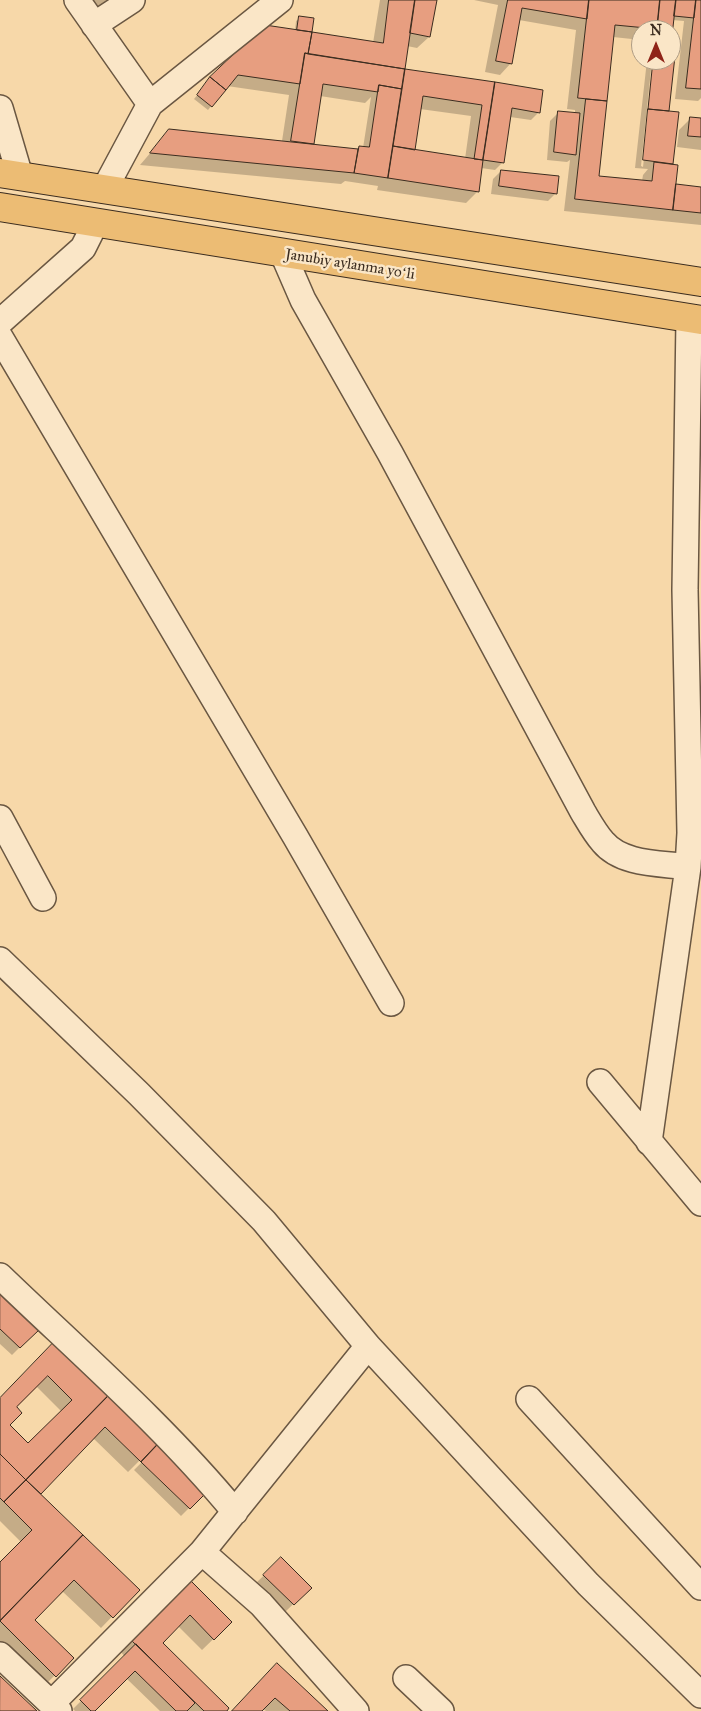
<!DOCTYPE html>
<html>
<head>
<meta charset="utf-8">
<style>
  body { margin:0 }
  #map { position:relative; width:701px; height:1711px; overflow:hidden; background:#f7d8a9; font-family:"IM FELL Great Primer",serif }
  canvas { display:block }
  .north { position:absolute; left:631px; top:20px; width:50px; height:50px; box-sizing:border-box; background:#fae6c7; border:1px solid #ae9c84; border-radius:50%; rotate:0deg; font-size:14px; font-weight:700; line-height:20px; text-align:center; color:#3b2c1f }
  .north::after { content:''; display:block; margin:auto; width:18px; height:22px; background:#8f2418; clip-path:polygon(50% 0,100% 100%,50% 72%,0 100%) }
</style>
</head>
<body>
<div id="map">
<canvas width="701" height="1711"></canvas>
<div class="north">N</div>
</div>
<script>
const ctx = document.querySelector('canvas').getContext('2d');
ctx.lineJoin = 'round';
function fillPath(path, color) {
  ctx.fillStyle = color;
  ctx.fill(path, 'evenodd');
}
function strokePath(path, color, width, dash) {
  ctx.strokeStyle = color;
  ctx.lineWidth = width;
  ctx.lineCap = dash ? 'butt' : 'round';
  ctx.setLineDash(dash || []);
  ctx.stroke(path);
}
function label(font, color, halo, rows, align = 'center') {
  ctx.font = font + ' "IM FELL Great Primer",serif';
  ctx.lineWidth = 5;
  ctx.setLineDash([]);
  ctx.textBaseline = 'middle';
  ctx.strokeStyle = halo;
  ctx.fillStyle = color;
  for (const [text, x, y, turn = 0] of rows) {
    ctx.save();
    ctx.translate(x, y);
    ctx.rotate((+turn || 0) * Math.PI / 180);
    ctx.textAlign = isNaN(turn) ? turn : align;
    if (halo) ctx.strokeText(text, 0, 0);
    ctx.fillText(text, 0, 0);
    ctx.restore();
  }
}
const shadow = new Path2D(`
  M93,0H122L103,13Z
  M380,0H436L429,37L417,48L407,46L403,70L539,112L531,120L510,117L503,162L495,170L481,168L477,192L466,203L377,190L378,186L345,181L341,184L140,165L170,130L282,141L289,95L227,86L208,110L194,99L211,79L295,31L296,21L300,18L310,33L373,43ZM320,96L365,103L371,97L363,148L359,147L356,150L312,145ZM420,109L471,116L465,159L414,151Z
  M474,0H701V98L698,101L675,99L684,21L672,20L671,33V30H658V26L655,30H641V40L613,37L597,177L642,181L643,175L648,169L635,168L647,60H652L641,166L643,167L655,60H671V57L674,58L668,112L670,165L675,185L701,188V225L564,211L570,160L567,162L547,160L550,121L558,113L575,114V110L567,109L576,30L519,20L511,63L500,75L485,72L498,5Z
  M691,118L701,119V150L677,147L679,130Z
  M501,171L556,193L548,201L491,194L493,179Z
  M0,1293L37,1330L12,1355L0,1344Z
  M54,1344L206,1491L181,1516L134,1470L144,1460H140L128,1472L93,1438L39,1494L138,1590L101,1628L62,1591L33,1620L72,1658L43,1687L0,1645V1564L21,1542L0,1521V1399ZM36,1386L62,1412L28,1445L8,1425L15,1407Z
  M281,1559L310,1588L285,1612L256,1583Z
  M190,1582L231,1622L202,1650L178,1626L161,1643L225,1711H160L126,1678L93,1711H75L73,1709L125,1657L121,1652Z
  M265,1676L327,1711H266L263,1709L261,1711H233Z`);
const building = new Path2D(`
  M389,0H415L405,69L308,54L312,32L383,43Z
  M415,0H437L430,37L410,33Z
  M508,0H589L587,19L522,8L512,64L496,61Z
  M589,0H660L657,29L615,25L607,101L578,98Z
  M660,0H676L671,45V30H657Z
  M676,0H696L694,18L674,16Z
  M696,0H701V89L686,88Z
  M299,16L314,18L312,32L297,30Z
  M265,25L312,32L308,54L305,53L300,84L238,75L226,90L210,77Z
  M305,53L405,69L402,89L379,85L378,92L323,84L314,144L291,141Z
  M671,56H675L669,111L648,109L653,60H671Z
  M405,69L495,82L483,160L474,159L482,105L423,96L415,150L393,146Z
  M210,77L226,90L212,107L197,95Z
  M495,82L543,90L540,113L512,108L504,163L483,160Z
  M379,85L402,89L388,178L354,173L359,146L369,147Z
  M586,99L607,101L599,176L652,181L654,162L678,165L673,210L575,199Z
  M648,109L679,112L673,164L643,160Z
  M558,111L580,113L576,155L554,152Z
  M690,117L701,118V137L688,136Z
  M169,129L358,149L354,173L150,153Z
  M393,146L483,160L479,192L388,178Z
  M501,170L559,176L557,194L499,186Z
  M676,184L701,187V213L673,210Z
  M0,1291L39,1330L20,1348L0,1329Z
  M54,1342L109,1395L26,1480L0,1454V1398ZM48,1376L72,1400L28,1443L10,1425L22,1413L17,1407Z
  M109,1395L158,1444L141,1462L105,1427L41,1494L26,1480Z
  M158,1444L208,1491L190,1509L141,1462Z
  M0,1454L26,1480L4,1502L0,1498Z
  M26,1480L83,1535L0,1621V1562L32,1530L4,1502Z
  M83,1535L140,1590L113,1618L74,1580L35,1620L74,1658L56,1677L0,1621Z
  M281,1557L312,1588L294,1605L263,1575Z
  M190,1580L232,1622L214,1640L190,1615L163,1643L229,1708L227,1711H204L131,1640Z
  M136,1644L195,1703L187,1711H176L135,1671L95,1711H91L80,1700Z
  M277,1663L328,1711H290L275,1698L262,1711H232Z
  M0,1676L37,1711H0Z`);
const minor = new Path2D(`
  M77,0L150,104
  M94,25L132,0
  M0,108L20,176
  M104,190L150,104L280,0
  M283,254L303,300L390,453L583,812C589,822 595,833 603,842C622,865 661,863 688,867
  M0,322L83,248L96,222
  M0,337L295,836L391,1003
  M0,818L43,898
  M0,960L139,1094L264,1221L368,1346L588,1584L701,1695
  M600,1082L701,1203
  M649,1142L688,867L690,833L685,590L689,319
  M0,1276C80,1353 165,1427 235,1512
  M529,1399L701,1587
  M202,1552L261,1604L356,1711
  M0,1655L59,1711
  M406,1678L441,1711
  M51,1704L202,1552L368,1346`);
const highway = new Path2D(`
  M0,173L701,282
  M0,207L701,320`);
const streetNames = [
  ["Janubiy aylanma yoʻli",350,265,9]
];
fillPath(shadow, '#0003');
fillPath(building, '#e79e80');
strokePath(building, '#3b2c1f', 1);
strokePath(minor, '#6a5742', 28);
strokePath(highway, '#3b2c1f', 30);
strokePath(minor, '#fae6c7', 25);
strokePath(highway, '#ecbc74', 28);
label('15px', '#3b2c1f', '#fae6c7', streetNames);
</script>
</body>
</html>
